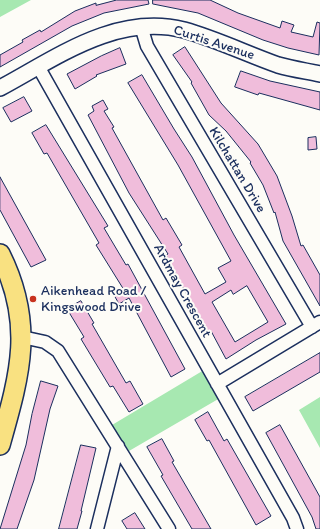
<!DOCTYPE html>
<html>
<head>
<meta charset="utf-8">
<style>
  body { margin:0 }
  canvas { display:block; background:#fdfcf7 }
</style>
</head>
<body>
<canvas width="320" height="529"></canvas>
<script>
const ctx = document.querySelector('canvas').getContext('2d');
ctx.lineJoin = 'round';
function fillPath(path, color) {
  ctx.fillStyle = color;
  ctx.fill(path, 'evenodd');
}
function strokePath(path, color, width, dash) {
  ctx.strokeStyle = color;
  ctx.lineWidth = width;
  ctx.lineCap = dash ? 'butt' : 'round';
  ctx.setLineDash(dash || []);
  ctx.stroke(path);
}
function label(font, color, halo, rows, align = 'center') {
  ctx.font = font + ' Itim,sans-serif';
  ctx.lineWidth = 4;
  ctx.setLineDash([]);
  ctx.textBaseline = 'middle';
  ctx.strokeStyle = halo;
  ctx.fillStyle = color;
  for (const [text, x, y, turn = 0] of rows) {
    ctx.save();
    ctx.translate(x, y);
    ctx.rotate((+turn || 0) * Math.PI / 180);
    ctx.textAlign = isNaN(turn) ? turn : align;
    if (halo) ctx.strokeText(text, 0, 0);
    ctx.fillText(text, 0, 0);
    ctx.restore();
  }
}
const green = new Path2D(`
  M0,0H31L0,17Z
  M204,370L220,398L129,451L112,425Z
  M320,397V448L299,410Z`);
const building = new Path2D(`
  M117,0H148L149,4L104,13L72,26L0,67V55L23,42L22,40L40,30L41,32L75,11L96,3V5Z
  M153,0H210L238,13L280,28L282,21L294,25L291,32L313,37L317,22L320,23L319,55L288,48L263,40L198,13L153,4Z
  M185,47L221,103L258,144L277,176L292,216L301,246L303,245L320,275V306L283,241L275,212L274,213L263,185L250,163L251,162L226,131L209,115L191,83L192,82L173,55Z
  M120,48L126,64L96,75L97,76L75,89L67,74L101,56Z
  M241,71L270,81L320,92V110L259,93L258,95L235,87Z
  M142,75L174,129L192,157L234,235L286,324L256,340L226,359L211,331L208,332L181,284L166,255L168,254L129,193L88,115L94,111L92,106L103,100L108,109L104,111L114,127L112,128L163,220L166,218L182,245L179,247L205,294L226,282L218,268L231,261L178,165L128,83ZM247,286L268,322L235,342L212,302L231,290L233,294Z
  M24,97L32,111L11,122L3,108Z
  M46,125L108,226L104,228L126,265L128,264L185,369L171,377L129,298L119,304L114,295L124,290L96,245L99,243L47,153L44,154L32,133Z
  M316,137L317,149L308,150V138Z
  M0,177L46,260L31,267L0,210Z
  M81,301L94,323L92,324L126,383L130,381L143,404L129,412L113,386L110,387L81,339L84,337L67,309Z
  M320,353V372L253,411L245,397Z
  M41,381L58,386L50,409L34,480L17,529H0L26,445L32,414Z
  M208,412L224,441L227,439L271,516L256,525L209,440L207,441L195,420Z
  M280,425L320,497V529H316L312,517L266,433Z
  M162,439L174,461L172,462L211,529H192L161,476L163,475L147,447Z
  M81,445L96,448L81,511H82L77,529H59Z
  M135,513L145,529H127L122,521Z`);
const minor = new Path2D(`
  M141,26L147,46L312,327
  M39,68L293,518L297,529
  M22,337L45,342L58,351L169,529
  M217,384L320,322
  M97,529L118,446`);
const tertiary = new Path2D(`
  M0,88C56,58 116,13 184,30C216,39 247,54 278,65C292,69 306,71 320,74`);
const primary = new Path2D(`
  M0,254C35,324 20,374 0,445`);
const markers = [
  [33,299,4,"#c8321e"]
];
const streetNames = [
  ["Curtis Avenue",214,43,18],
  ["Kilchattan Drive",237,170,59],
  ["Ardmay Crescent",182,291,61]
];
const poiNames = [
  ["Aikenhead Road /",41,291],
  ["Kingswood Drive",41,307]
];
fillPath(green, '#a7e8b1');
fillPath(building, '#f0bddb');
strokePath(building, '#1b2f5e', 1);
strokePath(minor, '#1b2f5e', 15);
strokePath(tertiary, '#1b2f5e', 18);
strokePath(primary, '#1b2f5e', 22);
strokePath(minor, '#fdfcf7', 12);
strokePath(tertiary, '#fdfcf7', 15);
strokePath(primary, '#f9e181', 19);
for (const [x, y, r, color] of markers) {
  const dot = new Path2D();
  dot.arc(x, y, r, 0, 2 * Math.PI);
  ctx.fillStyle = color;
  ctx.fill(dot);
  strokePath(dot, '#fdfcf7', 1.5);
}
label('14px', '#1b2f5e', '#fdfcf7', streetNames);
label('14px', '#1b2f5e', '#fdfcf7', poiNames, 'left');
</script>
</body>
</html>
